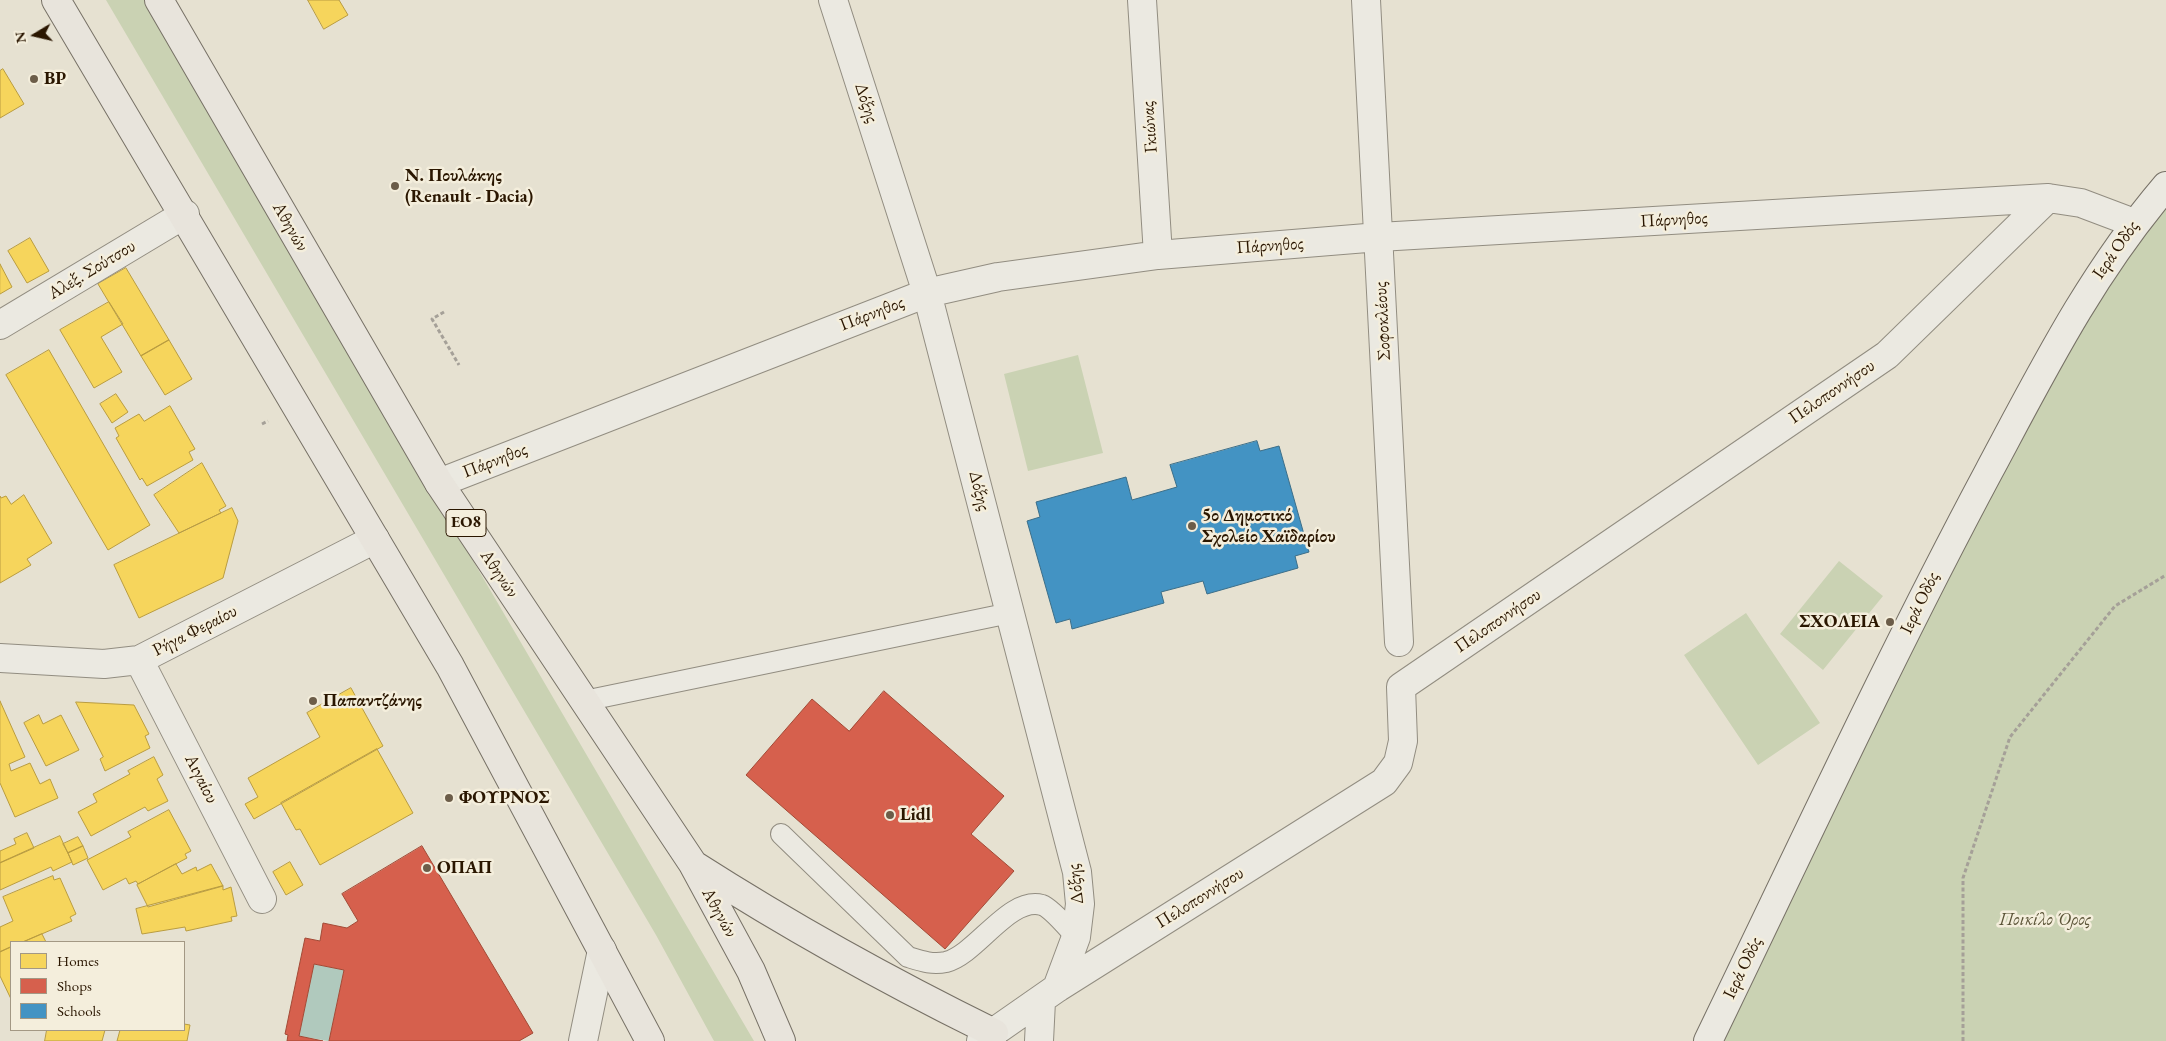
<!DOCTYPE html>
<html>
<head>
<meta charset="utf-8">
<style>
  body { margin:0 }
  #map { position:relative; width:2166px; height:1041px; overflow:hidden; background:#e6e1d1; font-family:"EB Garamond",serif }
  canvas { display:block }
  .legend { position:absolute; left:10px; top:941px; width:175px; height:90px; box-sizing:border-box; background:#f4eedc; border:1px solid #a39884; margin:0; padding:6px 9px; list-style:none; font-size:15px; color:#2a1600 }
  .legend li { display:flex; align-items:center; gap:10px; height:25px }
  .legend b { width:25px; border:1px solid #a39884 }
  .north { position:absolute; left:10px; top:10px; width:50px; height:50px; -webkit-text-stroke:4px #f4eedc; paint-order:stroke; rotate:261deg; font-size:14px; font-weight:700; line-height:20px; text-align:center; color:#2a1600 }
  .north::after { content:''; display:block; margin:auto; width:18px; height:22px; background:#2a1600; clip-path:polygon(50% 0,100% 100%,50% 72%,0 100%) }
</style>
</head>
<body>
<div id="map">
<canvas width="2166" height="1041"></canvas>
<ul class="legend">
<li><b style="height:14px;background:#f6d55c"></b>Homes</li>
<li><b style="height:14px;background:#d6604d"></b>Shops</li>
<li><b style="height:14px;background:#4393c3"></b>Schools</li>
</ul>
<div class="north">N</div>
</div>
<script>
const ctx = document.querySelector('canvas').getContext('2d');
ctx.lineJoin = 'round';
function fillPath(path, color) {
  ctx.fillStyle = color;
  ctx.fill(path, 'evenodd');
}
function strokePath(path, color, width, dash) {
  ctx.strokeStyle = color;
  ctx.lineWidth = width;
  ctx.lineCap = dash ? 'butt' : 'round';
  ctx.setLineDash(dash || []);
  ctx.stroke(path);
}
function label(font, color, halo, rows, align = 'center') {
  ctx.font = font + ' "EB Garamond",serif';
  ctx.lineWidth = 5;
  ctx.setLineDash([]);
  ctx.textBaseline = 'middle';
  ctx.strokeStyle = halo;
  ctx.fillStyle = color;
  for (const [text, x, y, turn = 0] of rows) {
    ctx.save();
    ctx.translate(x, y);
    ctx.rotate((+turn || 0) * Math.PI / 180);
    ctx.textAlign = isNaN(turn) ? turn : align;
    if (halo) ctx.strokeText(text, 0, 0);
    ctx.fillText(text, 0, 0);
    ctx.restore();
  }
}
const green = new Path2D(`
  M106,0H145L754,1041H714L656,935Z
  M2166,186V1041H1708L1937,568Z
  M1078,355L1103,453L1028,471L1004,374Z
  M1839,561L1883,596L1823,670L1780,634Z
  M1746,613L1820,723L1758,765L1684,655Z`);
const water = new Path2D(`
  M314,964L344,970L329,1041L299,1036Z`);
const homes = new Path2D(`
  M308,0H339L348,15L324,29Z
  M3,69L24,104L0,118V71Z
  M30,238L49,271L27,283L8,251Z
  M0,264L12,287L0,294Z
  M126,268L169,340L141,356L98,284Z
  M109,302L123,324L101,337L122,372L94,388L60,330Z
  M169,340L192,379L165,395L141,356Z
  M49,350L150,525L108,550L6,375Z
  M116,394L128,412L112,423L100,404Z
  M170,406L195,449L189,452L193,460L147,486L142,478L140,480L116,438L119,436L115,428L139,414L144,421Z
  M202,463L226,506L219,510L221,513L179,533L154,495Z
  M24,495L52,543L27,559L31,565L0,583V496L1,498L6,496L11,504Z
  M232,508L238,521L223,578L139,618L114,565Z
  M351,688L383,746L254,819L245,804L258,797L248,778L320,737L307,713Z
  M0,701L25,757L9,764L11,771L30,763L40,784L50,779L58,798L15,817L0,783Z
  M76,702L134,705L149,734L145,736L150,748L105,771L100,759L103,757Z
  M39,715L43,724L61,715L79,750L46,766L24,723Z
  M377,749L413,813L320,865L300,829L296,830L281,803Z
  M154,757L163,775L157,779L168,801L148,811L145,807L91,836L78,812L97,802L93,794L130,774L128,771Z
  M169,810L191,851L185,854L187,858L138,884L136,881L129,884L126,878L103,890L87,860L131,837L128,832Z
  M27,833L34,848L0,863V851L16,844L14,839Z
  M60,836L72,862L53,871L51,867L0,890V863Z
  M78,837L83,846L68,853L63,844Z
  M83,846L88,858L73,865L68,853Z
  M290,862L303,885L286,895L273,872Z
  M176,864L182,874L196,867L197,871L211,864L223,886L148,907L137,885Z
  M53,876L54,880L60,878L76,914L70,917L72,921L23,942H11V947L0,952V927L13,921L3,897Z
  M223,886V890L231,887L237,916L231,917L232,921L186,931L185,927L142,934L136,909Z
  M42,934L46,942H23Z
  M11,947V999L0,976V952Z
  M184,1024L190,1025L187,1041H117L120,1030H184Z
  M47,1030H105L102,1041H45Z`);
const shops = new Path2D(`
  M884,691L1004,796L971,834L1014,871L945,949L746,775L812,699L849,731Z
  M422,846L533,1033L519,1041H329L344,970L314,964L299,1036L323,1041H287L288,1035L285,1034L305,938L320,941L323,923L347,928L358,921L342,894Z`);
const schools = new Path2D(`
  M1257,441L1260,451L1279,446L1309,552L1295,556L1298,568L1207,594L1203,581L1161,592L1164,603L1072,629L1070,619L1056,623L1027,521L1040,517L1036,502L1126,477L1132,500L1177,487L1170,465Z`);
const path = new Path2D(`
  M444,312L432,319L459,365
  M262,424L268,421
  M1963,1041V878L2010,737L2115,606L2166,575`);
const lane = new Path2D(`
  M584,701L1010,613
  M781,834L908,957C921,961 932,965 946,962C977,954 1009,896 1042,905C1051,908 1069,929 1076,937`);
const street = new Path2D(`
  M833,0L927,293L1077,872L1080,904L1076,937L1057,988
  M1142,0L1158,255
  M1366,0L1399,642
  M0,325L185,214
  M439,483L927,293L998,277L1158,255L1379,237L2048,198L2081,203L2134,223
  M0,658L104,664L139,660L375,539
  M139,660L262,899
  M583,1041L602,950
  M981,1041L1057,988L1384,782L1398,763L1403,741L1401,687L1887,355L2048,198
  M1039,1041L1041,1001`);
const secondary = new Path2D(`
  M1708,1041C1800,851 1889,658 1989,471C2043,370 2091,274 2166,186`);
const highway = new Path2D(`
  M56,0L450,666L650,1041
  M159,0L439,483L693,864L751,971L781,1041
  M694,865C791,927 890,982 994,1033`);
const markers = [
  [34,79,5,"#6c5d49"],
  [395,186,5,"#6c5d49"],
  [1192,526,5,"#6c5d49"],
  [1890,622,5,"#6c5d49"],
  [313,701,5,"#6c5d49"],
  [449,798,5,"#6c5d49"],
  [890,815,5,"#6c5d49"],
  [427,868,5,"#6c5d49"]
];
const shields = [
  [466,523,40]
];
const shieldNames = [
  ["ΕΟ8",466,523]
];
const poiNames = [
  ["BP",44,79],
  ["Ν. Πουλάκης",405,176],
  ["(Renault - Dacia)",405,197],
  ["5ο Δημοτικό",1202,516],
  ["Σχολείο Χαϊδαρίου",1202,537],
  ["ΣΧΟΛΕΙΑ",1880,622,"right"],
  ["Παπαντζάνης",323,701],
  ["ΦΟΥΡΝΟΣ",459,798],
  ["Lidl",900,815],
  ["ΟΠΑΠ",437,868]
];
const streetNames = [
  ["Δόξης",866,103,72],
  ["Γκιώνας",1150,127,-94],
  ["Πάρνηθος",1674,220,-3],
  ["Αθηνών",290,227,60],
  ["Πάρνηθος",1270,246,-4],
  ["Ιερά Οδός",2116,250,-55],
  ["Αλεξ. Σούτσου",92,270,-31],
  ["Πάρνηθος",872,314,-21],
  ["Σοφοκλέους",1383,321,-93],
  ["Πελοποννήσου",1832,392,-34],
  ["Πάρνηθος",495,461,-21],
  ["Δόξης",979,491,76],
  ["Αθηνών",499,574,56],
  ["Ιερά Οδός",1920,603,-64],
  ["Πελοποννήσου",1498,621,-34],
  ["Ρήγα Φεραίου",195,631,-27],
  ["Αιγαίου",201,779,63],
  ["Δόξης",1076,884,-97],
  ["Πελοποννήσου",1200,898,-32],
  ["Αθηνών",719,913,61],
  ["Ιερά Οδός",1743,968,-64]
];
const parkNames = [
  ["Ποικίλο Όρος",2045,920]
];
fillPath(green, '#cad2b3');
fillPath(water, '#b0c9bd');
fillPath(homes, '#f6d55c');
strokePath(homes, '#b99c40', 1);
fillPath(shops, '#d6604d');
strokePath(shops, '#a24a36', 1);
fillPath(schools, '#4393c3');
strokePath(schools, '#3c6e88', 1);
strokePath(lane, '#928d81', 22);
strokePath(street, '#928d81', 30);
strokePath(secondary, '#777166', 30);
strokePath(highway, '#777166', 30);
strokePath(path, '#a5a098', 3, [4, 2.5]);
strokePath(lane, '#ebe9e1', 20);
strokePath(street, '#ebe9e1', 28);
strokePath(secondary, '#ebe9e1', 28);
strokePath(highway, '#e8e4dc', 28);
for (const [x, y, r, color] of markers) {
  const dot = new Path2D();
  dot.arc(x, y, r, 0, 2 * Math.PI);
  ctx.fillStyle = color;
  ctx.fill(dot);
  strokePath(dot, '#f4eedc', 2);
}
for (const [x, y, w] of shields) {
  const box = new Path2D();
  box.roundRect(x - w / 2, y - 13.5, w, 27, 4);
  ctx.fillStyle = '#f4eedc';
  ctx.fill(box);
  strokePath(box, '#2a1600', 1);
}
label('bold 16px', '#2a1600', null, shieldNames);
label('bold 18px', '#2a1600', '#f4eedc', poiNames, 'left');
label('18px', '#2a1600', '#f4eedc', streetNames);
label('italic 18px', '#5a5336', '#f4eedc', parkNames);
</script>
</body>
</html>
